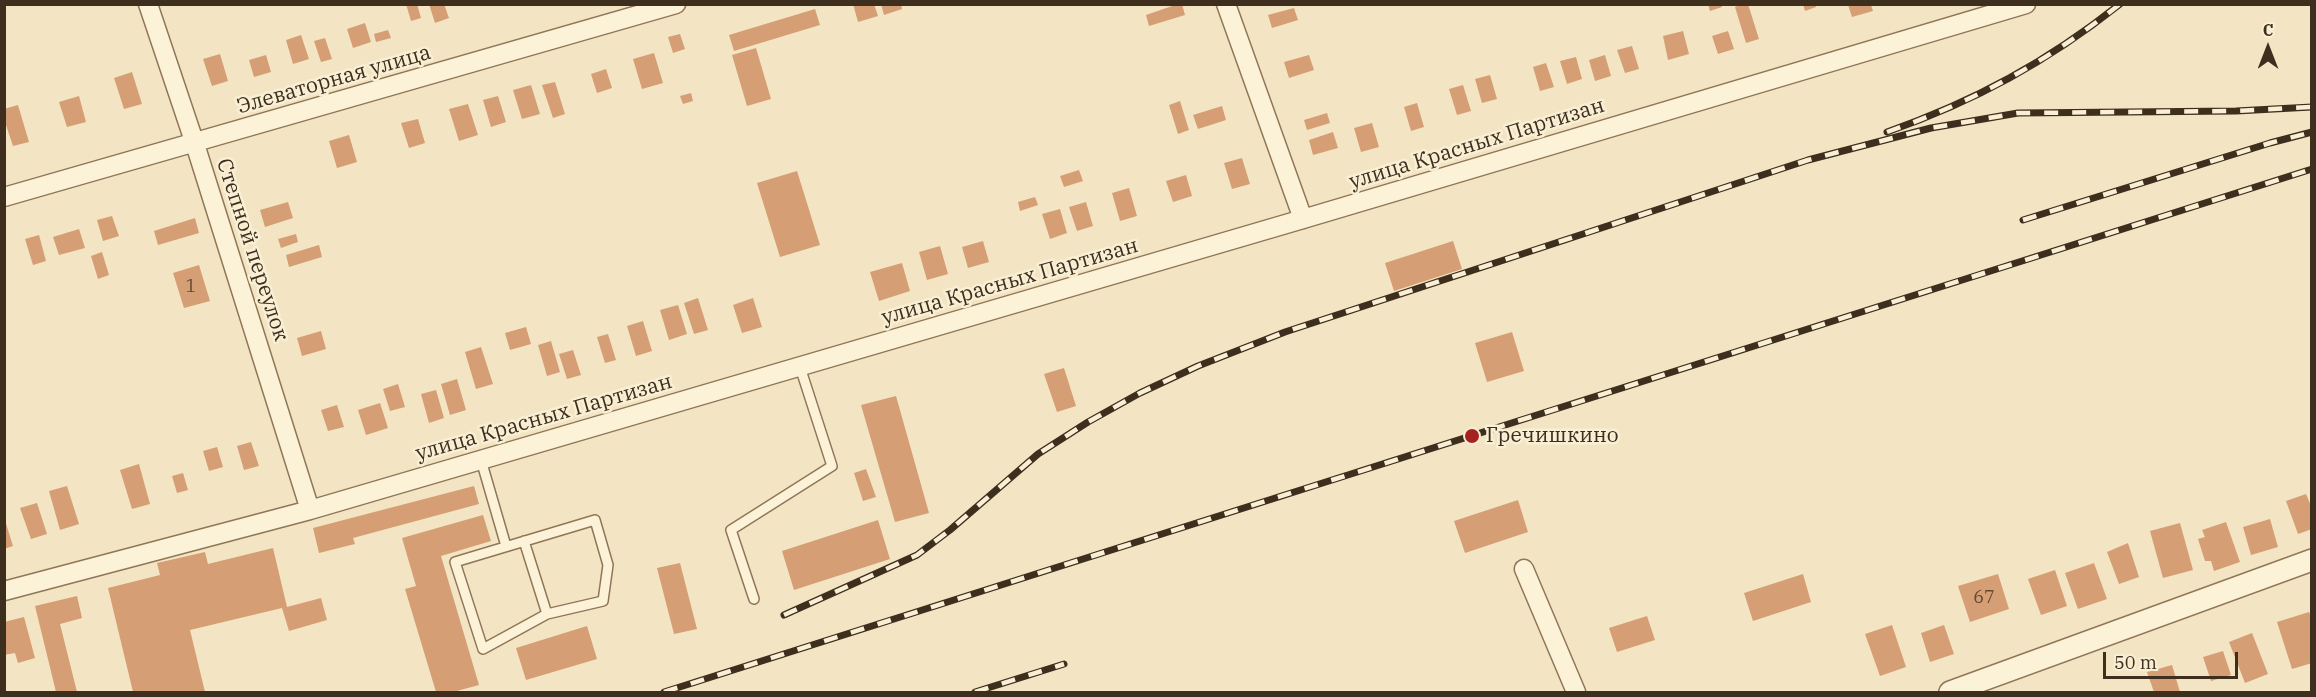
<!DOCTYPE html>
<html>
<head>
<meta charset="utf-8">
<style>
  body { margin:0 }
  #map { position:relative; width:2316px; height:697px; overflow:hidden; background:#f3e5c3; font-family:"IBM Plex Serif",serif }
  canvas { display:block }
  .frame { position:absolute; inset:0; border:6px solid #3e2e1d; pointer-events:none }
  .north { position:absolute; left:2238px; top:18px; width:60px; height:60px; -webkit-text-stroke:4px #f9efd4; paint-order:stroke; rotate:0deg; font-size:16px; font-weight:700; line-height:24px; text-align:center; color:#3e2e1d }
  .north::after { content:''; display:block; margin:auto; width:21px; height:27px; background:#3e2e1d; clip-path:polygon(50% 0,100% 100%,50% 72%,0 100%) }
  .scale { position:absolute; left:2103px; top:652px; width:135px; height:27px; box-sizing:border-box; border:3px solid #3e2e1d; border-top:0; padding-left:8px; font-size:18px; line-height:21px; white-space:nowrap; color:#3e2e1d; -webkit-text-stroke:4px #f9efd4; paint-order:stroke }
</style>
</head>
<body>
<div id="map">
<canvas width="2316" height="697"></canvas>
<div class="frame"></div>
<div class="north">С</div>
<div class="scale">50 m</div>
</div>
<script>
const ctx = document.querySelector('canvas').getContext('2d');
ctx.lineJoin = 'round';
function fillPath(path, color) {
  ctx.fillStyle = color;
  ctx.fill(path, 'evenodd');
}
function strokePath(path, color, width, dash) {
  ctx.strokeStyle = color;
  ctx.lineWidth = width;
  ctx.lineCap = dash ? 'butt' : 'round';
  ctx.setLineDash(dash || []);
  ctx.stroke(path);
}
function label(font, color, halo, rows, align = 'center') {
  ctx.font = font + ' "IBM Plex Serif",serif';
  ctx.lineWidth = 5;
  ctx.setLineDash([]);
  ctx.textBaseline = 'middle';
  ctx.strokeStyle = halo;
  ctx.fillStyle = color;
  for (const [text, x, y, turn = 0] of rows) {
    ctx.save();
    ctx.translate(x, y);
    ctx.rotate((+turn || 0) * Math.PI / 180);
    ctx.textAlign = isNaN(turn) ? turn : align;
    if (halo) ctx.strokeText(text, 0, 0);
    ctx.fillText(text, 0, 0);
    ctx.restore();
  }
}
const building = new Path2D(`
  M406,4H417L421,18L411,21Z
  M429,4H444L449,18L435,23Z
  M853,4H874L878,16L858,22Z
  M881,4H901L902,9L884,15Z
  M1178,4H1182L1185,15L1149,26L1146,15Z
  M1708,4H1721L1722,7L1710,11Z
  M1742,4H1748L1759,39L1746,43L1735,7Z
  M1803,4H1816V7L1805,11Z
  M1848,5H1871L1873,11L1852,17Z
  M1294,8L1298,20L1272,28L1268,15Z
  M815,9L820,25L734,51L729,35Z
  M365,23L371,42L353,48L347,29Z
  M388,30L391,38L376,42L374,34Z
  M1683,31L1689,54L1668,60L1663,36Z
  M1728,31L1734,49L1718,54L1712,36Z
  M680,34L685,49L673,53L668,37Z
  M301,35L309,59L293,64L286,40Z
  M325,38L332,59L321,62L314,41Z
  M1632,46L1639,69L1625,73L1617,50Z
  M756,48L771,99L747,106L732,55Z
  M654,53L663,83L642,89L633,59Z
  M220,54L228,81L212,86L203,59Z
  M266,55L271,72L254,77L249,60Z
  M1309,55L1314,70L1289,78L1284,62Z
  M1605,55L1611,76L1595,81L1589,60Z
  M1576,57L1582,79L1567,84L1560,61Z
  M1546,63L1554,87L1540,91L1533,67Z
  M606,69L612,88L597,93L591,74Z
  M132,72L142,104L124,109L114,78Z
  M1490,75L1497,99L1482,103L1475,79Z
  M555,82L565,114L553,118L542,85Z
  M531,85L540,114L522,119L513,90Z
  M1463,85L1471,111L1457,115L1449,89Z
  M691,93L693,101L683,104L680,96Z
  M79,96L86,122L67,127L59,102Z
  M498,96L506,122L491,127L483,100Z
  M1180,101L1189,130L1178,134L1169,105Z
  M1417,103L1424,127L1411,131L1404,107Z
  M468,104L478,135L459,141L449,109Z
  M18,105L29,142L13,146L4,119V109Z
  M1222,106L1226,120L1198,129L1193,115Z
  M1327,113L1330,123L1307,130L1304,120Z
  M418,119L425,143L409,148L401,123Z
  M1372,123L1379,147L1361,152L1354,128Z
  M1333,132L1338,148L1313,155L1309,140Z
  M349,135L357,162L337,168L329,141Z
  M1242,158L1250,184L1232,189L1224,163Z
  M1079,170L1083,181L1064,187L1060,176Z
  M797,171L820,245L780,257L757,183Z
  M1186,175L1192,196L1173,202L1166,181Z
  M1129,188L1137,216L1120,221L1112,193Z
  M1035,197L1038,205L1020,211L1018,202Z
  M288,202L293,218L265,227L260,210Z
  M1086,202L1093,226L1077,231L1069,207Z
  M1060,209L1067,233L1050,239L1042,214Z
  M112,216L119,236L103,241L97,220Z
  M195,218L199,233L158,245L154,231Z
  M79,229L85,248L59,255L53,237Z
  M296,234L298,242L281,248L278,239Z
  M39,235L46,261L33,265L25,239Z
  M983,241L989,262L968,268L962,247Z
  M1453,241L1462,269L1394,291L1385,263Z
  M319,245L322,257L289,267L286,255Z
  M940,246L948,274L927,280L919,252Z
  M102,252L109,275L98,279L91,256Z
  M902,263L910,291L879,301L870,272Z
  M199,265L210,301L184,308L173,273Z
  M698,298L708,330L694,334L684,303Z
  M753,298L762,327L742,333L733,305Z
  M678,305L687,334L669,340L660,310Z
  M643,321L652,351L636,356L627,326Z
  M526,327L531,344L510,350L505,333Z
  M321,331L326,349L302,356L297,338Z
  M1512,332L1524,371L1487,382L1475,343Z
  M608,334L616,360L605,363L597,337Z
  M551,341L560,372L547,376L538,345Z
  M481,347L493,384L476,389L465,352Z
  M573,350L581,375L567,379L559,354Z
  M1064,368L1076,406L1057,412L1044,374Z
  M457,379L466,410L450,415L441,384Z
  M398,384L405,407L390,411L383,389Z
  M436,390L444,418L429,423L421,394Z
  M896,396L929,513L895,522L861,405Z
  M380,403L388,428L366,435L358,410Z
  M337,405L344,427L328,431L321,410Z
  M251,442L259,466L244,470L237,446Z
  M217,447L223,467L209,471L203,451Z
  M139,464L150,504L132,509L120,470Z
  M866,469L876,497L863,501L854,473Z
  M183,473L188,490L177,493L172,476Z
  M67,486L79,524L60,530L49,491Z
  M474,486L479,504L353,538L355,544L319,553L313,528Z
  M2306,494L2312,508V529L2298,534L2286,501Z
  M1518,500L1528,532L1465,553L1454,521Z
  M37,503L47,534L31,539L20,508Z
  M483,515L491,541L441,556L479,685L453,692H436L405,589L416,586L402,538Z
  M4,517L13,546L4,549Z
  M2270,519L2278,547L2251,555L2243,527Z
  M878,520L890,559L794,590L782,551Z
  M2226,522L2240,562L2214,571L2211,561H2205L2198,539L2205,537L2202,530Z
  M2180,523L2193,570L2163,578L2150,531Z
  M2128,543L2139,577L2119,584L2107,552Z
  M273,548L287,607L321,598L327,620L289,631L282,608L190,630L205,692H133L108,588L160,575L157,563L205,552L208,564Z
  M680,563L697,629L674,634L657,568Z
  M2094,563L2107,599L2078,609L2065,573Z
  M2055,570L2067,606L2041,615L2028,579Z
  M1803,574L1811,602L1753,621L1744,593Z
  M1998,574L2009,609L1970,622L1958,586Z
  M77,596L82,618L60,624L77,692H56L35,606Z
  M2309,612L2312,619V663L2292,669L2277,622Z
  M1647,616L1655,640L1617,652L1609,628Z
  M24,617L35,658L18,663L15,653L4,655V622Z
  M1892,625L1906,667L1880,676L1865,634Z
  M1944,625L1954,654L1930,662L1921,633Z
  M587,626L597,659L526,680L516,648Z
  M2252,633L2268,674L2245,683L2229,642Z
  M2223,651L2231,675L2211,681L2203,657Z
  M2172,665L2180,692H2154L2147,672Z`);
const service = new Path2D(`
  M481,460L506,546
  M595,520L608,565L603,601L547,614L483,649L455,562Z
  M524,541L547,614
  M754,599L731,530L832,466L800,367`);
const minor = new Path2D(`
  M148,4L195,144L310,510
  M1226,4L1303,219
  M4,197L676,4
  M1524,569L1576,692
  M4,591L310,510L1303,219L2026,4`);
const tertiary = new Path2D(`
  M1950,692L2312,560`);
const rail = new Path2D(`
  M1887,132C1975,101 2047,62 2120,4
  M2023,220L2270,143L2312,132
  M784,615L917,555L950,530L1038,454L1088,422L1140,393L1198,366L1285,332L1808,160L1931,128L2018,113L2236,111L2312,107
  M664,692L2312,169
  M975,692L1064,664`);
const markers = [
  [1472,436,8,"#a62120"]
];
const numberNames = [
  ["1",191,287],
  ["67",1984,598]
];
const streetNames = [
  ["Элеваторная улица",334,80,-16],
  ["улица Красных Партизан",1477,144,-17],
  ["Степной переулок",252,250,72],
  ["улица Красных Партизан",1010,282,-16],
  ["улица Красных Партизан",544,418,-16]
];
const poiNames = [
  ["Гречишкино",1486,436]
];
fillPath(building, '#d59e75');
strokePath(service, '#907657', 12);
strokePath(minor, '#907657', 21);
strokePath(tertiary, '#907657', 24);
strokePath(service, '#fcf2d8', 9);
strokePath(minor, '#fcf2d8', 18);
strokePath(tertiary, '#fcf2d8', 21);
strokePath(rail, '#3e2e1d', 7);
strokePath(rail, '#f9efd4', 4.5, [14]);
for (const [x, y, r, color] of markers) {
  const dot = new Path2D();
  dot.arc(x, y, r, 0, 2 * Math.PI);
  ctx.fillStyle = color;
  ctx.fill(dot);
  strokePath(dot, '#f9efd4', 2);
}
label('18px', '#644a33', null, numberNames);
label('21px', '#3e2e1d', '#f9efd4', streetNames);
label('21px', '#3e2e1d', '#f9efd4', poiNames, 'left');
</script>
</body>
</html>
